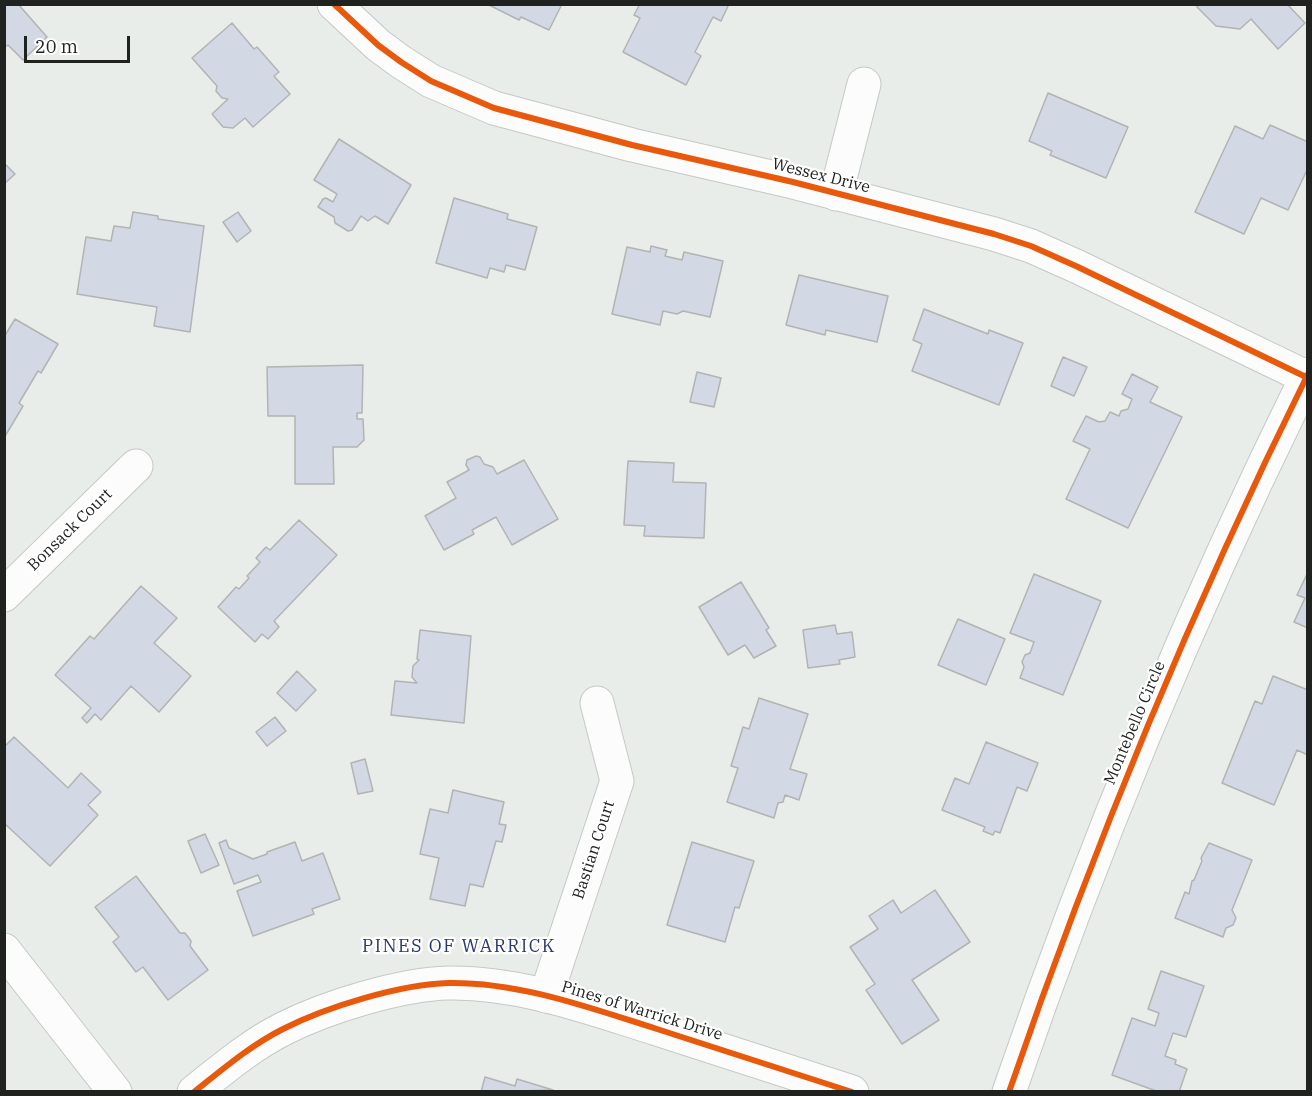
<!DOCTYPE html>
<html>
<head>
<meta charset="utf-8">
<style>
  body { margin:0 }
  #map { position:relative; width:1312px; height:1096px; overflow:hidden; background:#e9ede9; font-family:"IBM Plex Serif",serif }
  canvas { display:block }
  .frame { position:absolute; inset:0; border:6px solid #202220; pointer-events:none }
  .scale { position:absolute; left:24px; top:36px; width:106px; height:27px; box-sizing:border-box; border:3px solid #202220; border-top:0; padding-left:8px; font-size:18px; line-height:21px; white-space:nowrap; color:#202220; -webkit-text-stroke:4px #fff; paint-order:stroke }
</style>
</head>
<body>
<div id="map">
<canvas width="1312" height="1096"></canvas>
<div class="frame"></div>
<div class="scale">20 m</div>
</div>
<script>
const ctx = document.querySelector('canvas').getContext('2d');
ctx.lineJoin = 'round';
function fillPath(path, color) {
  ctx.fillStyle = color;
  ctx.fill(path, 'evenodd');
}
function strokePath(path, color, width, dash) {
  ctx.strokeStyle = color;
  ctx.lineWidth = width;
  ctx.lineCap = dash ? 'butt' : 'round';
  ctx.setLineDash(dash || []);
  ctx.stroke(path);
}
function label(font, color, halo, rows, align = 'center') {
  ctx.font = font + ' "IBM Plex Serif",serif';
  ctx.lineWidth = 4.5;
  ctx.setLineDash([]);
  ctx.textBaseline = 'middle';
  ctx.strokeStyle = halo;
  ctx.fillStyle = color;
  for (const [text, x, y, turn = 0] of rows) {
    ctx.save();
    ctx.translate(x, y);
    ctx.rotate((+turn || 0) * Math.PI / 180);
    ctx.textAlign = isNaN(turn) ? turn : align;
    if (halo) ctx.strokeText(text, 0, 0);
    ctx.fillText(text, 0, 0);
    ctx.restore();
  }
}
const building = new Path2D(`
  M4,4H18L47,37L23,60L8,45L4,48Z
  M487,4H562L549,30L521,17L519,20Z
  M640,4H729L721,21L713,17L695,52L701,56L686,85L623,52L640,18L634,15Z
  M1199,4H1287L1305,23L1278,49L1251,19L1240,29L1216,26L1197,7Z
  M232,23L254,49L257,47L279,72L274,76L290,94L253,127L245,118L233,128L223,127L212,114L228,99L222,98L216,91L217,86L192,58Z
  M1048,93L1128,127L1106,178L1050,155L1052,151L1029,141Z
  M1270,125L1308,142V168L1288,210L1261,198L1244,234L1195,212L1235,126L1263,139Z
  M339,139L411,185L388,224L375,216L368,221L361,216L352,230L348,231L335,223L334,217L318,207L323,199L326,198L333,202L337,194L314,180Z
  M4,163L15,174L4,184Z
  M454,198L508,214L507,219L537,227L525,270L506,265L504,272L490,268L487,278L436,263Z
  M133,212L158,216V219L204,226L190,332L154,326L157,307L77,294L86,237L111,241L114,226L130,228Z
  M238,212L251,231L237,242L223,222Z
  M651,246L667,250L665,256L682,260L684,252L723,261L710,317L683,311L677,314L663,311L660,325L612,314L627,247L650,252Z
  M799,275L888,296L877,342L826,330L825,335L786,325Z
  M924,309L988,334L989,330L1023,343L999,405L912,371L922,344L913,340Z
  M15,319L58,344L41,373L38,371L19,403L23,406L4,438V337Z
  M1063,357L1087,367L1074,396L1051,386Z
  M363,365L362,413H357V419H363L364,440L357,447H333L334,484H295V416H268L267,367Z
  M697,372L721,378L714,407L690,402Z
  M1132,374L1158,387L1150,402L1182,417L1128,528L1066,499L1090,449L1073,441L1086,416L1099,422L1105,421L1110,412L1119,416L1121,411L1128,409L1132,399L1122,394Z
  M476,456L480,457L484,464L493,467L497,474L524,460L558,519L512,545L496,517L472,530L474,534L444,550L425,516L456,498L447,482L469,470L466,465L467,460Z
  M628,461L674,463L673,482L706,483L704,538L644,536L645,526L624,525Z
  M299,520L337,555L274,621L279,627L268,639L262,634L255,642L218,607L236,587L239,589L249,578L247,576L260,562L256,558L266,547L270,550Z
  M1308,572V628L1294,622L1305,598L1297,595Z
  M1034,574L1101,601L1063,695L1020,678L1024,667L1022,662L1025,655L1030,653L1034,642L1010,633Z
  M741,582L769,628L766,630L776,646L754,658L745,645L728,655L699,607Z
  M141,586L177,618L154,643L191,676L159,712L131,686L101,720L95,714L87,723L82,718L91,708L55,675L90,636L94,639Z
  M958,619L1005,639L986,685L938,665Z
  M835,625L837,634L852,632L855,657L839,660L840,664L808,668L803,630Z
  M420,630L471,636L464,723L391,715L395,681L417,683L412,677L413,666L419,660L417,659Z
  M297,671L316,690L296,711L277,693Z
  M1273,676L1308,690V755L1297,750L1274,805L1222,783L1255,701L1262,704Z
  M759,698L808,714L790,769L807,774L799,800L785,795L783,802L778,803L774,818L727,802L738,768L731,766L743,727L749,729Z
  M275,717L286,731L267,746L256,732Z
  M14,737L68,788L81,773L101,792L88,805L98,815L50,866L4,823V747Z
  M986,742L1038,763L1027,791L1017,787L1000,833L995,831L993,835L983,831L985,827L942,810L955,778L969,784Z
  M365,759L373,791L358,794L351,763Z
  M453,790L504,802L499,824L506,825L502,842L496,841L483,887L470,884L465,906L430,899L439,858L420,854L430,809L448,813Z
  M205,834L219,865L201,873L188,841Z
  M226,840L229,848L253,859L267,854V852L295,842L302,861L323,853L340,899L312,909L314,914L253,936L237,891L261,882L258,875L234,884L219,843Z
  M692,842L754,861L739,908L735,907L725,942L667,925Z
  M1209,843L1252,860L1232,910L1236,918L1233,925L1226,928L1223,937L1175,918L1185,892L1189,894L1192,881L1194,880L1202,861L1201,858Z
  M136,876L180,933H185L191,941L190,946L208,970L168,1000L143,967L136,972L113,942L119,937L95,907Z
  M935,890L970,942L912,980L939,1020L902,1044L866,990L875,984L850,947L878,929L869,916L893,900L901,913Z
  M1161,971L1204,986L1186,1037L1173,1033L1165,1056L1176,1060L1175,1064L1187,1069L1179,1092H1159L1112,1075L1132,1018L1155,1026L1159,1013L1148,1009Z
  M485,1077L515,1086L517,1079L553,1090L481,1092Z`);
const street = new Path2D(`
  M334,4L378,45L401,62L431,81L494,108L632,145L793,182L994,234L1031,246L1078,267L1306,377
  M836,194L864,84
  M4,595L136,466
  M4,950L115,1092
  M546,996L617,781L597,703
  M1009,1092C1093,847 1193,606 1308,374`);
const secondary = new Path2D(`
  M194,1092C223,1069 251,1045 283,1029C326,1007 401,984 449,983C520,982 590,1008 657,1029C722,1050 787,1071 852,1092`);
const cycleway = new Path2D(`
  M334,4L378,45L401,62L431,81L494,108L632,145L793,182L994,234L1031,246L1078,267L1306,377
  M194,1092C223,1069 251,1045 283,1029C326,1007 401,984 449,983C520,982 590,1008 657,1029C722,1050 787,1071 852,1092
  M1009,1092C1093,847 1193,606 1308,374`);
const streetNames = [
  ["Wessex Drive",821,176,14],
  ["Bonsack Court",70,530,-44],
  ["Montebello Circle",1135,723,-67],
  ["Bastian Court",594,850,-72],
  ["Pines of Warrick Drive",642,1011,17]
];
const neighbourhoodNames = [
  ["PINES OF WARRICK",459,947]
];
fillPath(building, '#d3d9e4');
strokePath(building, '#b1b4b3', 1.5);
strokePath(street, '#c5c8c5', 35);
strokePath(secondary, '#c5c8c5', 35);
strokePath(street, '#fcfcfc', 33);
strokePath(secondary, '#fcfcfc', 33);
strokePath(cycleway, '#e8590c', 6);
label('16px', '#202220', '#fff', streetNames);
ctx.letterSpacing = '1.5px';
label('18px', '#293871', '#fff', neighbourhoodNames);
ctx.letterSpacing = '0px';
</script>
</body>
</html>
